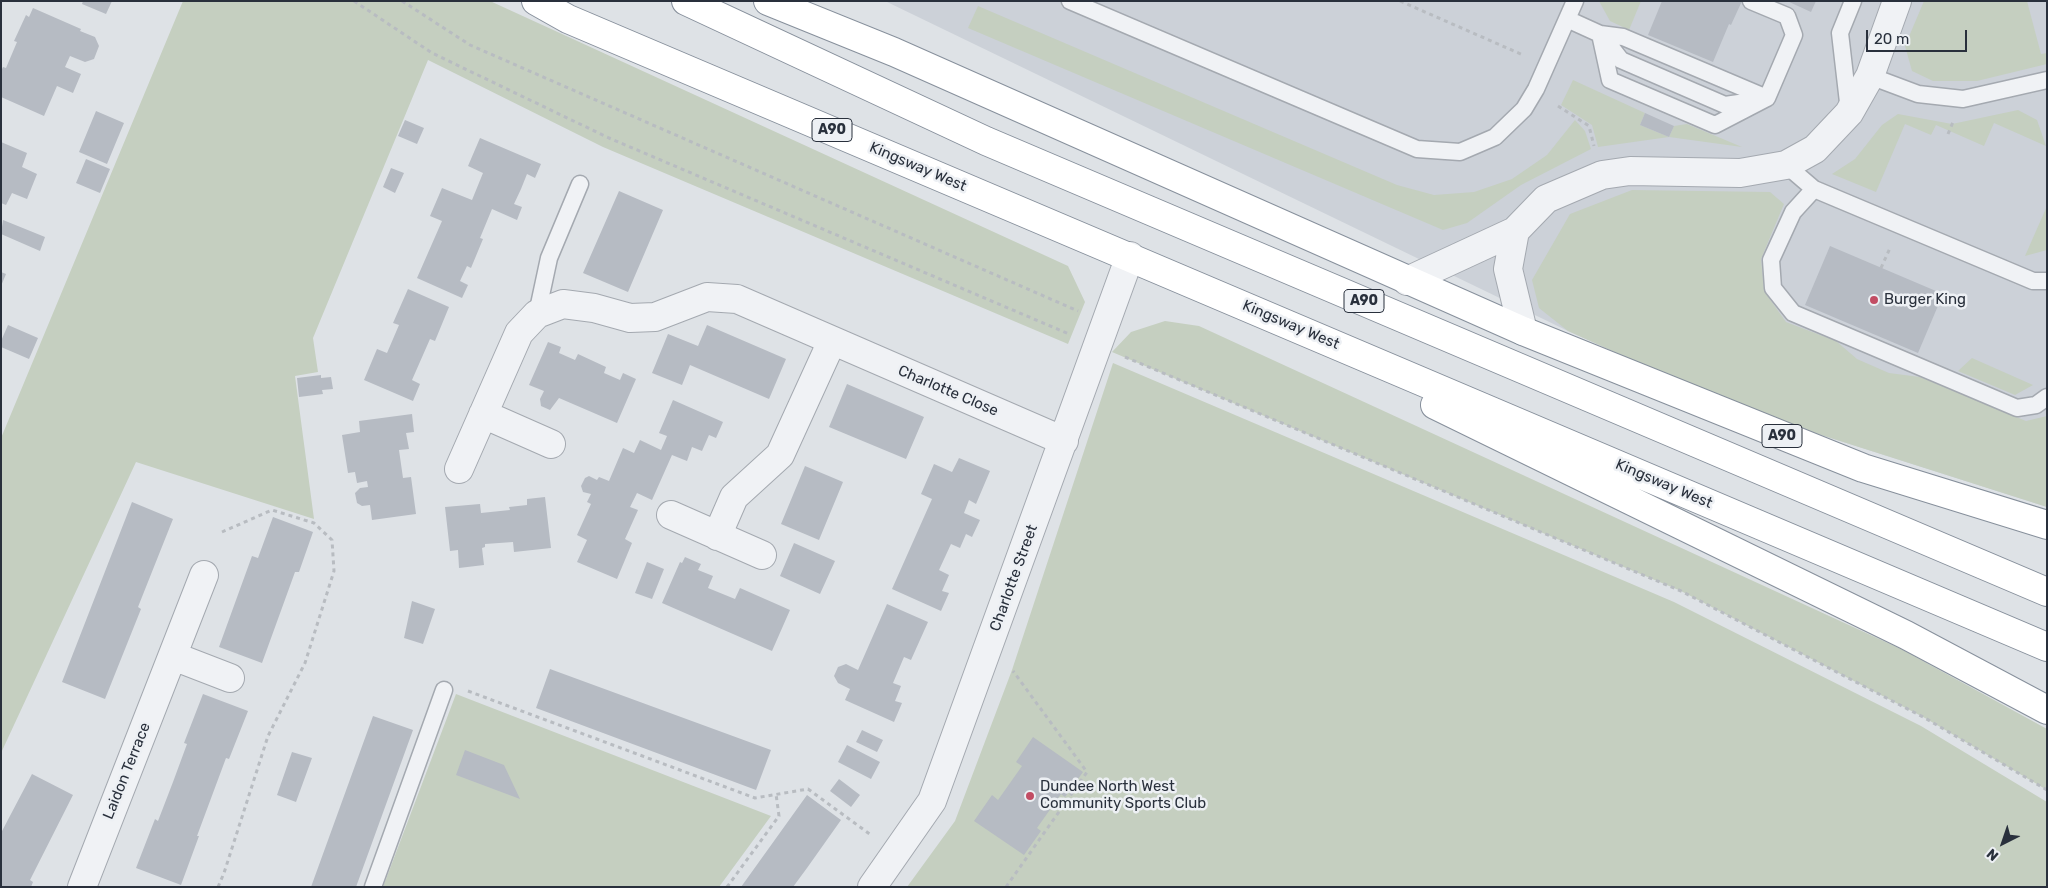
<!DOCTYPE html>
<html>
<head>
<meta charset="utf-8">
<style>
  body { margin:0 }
  #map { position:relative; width:2048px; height:888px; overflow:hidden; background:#dee2e6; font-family:Rubik,sans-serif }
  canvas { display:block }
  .frame { position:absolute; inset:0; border:2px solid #29303c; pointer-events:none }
  .north { position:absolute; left:1978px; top:818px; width:50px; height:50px; -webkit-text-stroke:4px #edf0f4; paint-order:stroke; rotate:221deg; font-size:14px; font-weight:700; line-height:20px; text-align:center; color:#29303c }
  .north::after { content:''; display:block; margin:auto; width:18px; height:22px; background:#29303c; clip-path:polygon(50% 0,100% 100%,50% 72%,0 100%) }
  .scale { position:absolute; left:1866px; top:30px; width:101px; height:22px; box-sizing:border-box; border:2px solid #29303c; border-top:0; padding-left:6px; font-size:15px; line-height:18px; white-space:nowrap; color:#29303c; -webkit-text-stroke:4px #edf0f4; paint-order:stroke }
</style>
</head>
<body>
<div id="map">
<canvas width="2048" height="888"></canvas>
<div class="frame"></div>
<div class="north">N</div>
<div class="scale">20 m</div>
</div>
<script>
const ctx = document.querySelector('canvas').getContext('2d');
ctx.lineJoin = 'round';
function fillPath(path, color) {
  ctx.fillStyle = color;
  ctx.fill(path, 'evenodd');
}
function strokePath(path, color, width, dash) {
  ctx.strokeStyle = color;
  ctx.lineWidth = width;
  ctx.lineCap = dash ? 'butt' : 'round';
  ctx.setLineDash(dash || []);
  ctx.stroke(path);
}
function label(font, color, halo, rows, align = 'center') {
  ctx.font = font + ' Rubik,sans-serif';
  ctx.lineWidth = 5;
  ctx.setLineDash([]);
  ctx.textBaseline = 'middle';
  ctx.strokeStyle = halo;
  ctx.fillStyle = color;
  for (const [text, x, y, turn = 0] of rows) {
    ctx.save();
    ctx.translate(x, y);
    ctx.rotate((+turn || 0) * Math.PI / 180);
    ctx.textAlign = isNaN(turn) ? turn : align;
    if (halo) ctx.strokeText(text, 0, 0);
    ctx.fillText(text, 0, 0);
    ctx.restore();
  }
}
const built = new Path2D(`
  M885,1H2047V507L1746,411L1568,331Z`);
const green = new Path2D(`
  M183,1H490L1068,266L1085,302L1068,344L603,147L428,60L313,338L318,372L295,376L314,519L136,462L1,753V438Z
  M1599,1H1641L1629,30L1610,21Z
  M1924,1H2027L2041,54L2047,53V64L1977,81H1933L1912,71L1905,46Z
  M978,6L1397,185L1434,195L1474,192L1512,179L1547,155L1575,120L1585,131L1591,149L1521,185L1467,223L1443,230L968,28Z
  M1573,80L1645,113L1640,125L1669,137L1674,126L1687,124L1742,147L1669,137L1598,147L1592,125L1561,105Z
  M2018,110L2037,120L2046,146L1994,123L1984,146L1936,125L1931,135L1905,124L1876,192L1832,174L1855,159L1882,125L1898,114L1952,124Z
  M1632,190L1770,192L1784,204L1761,259L1764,291L1786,322L1836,341L1857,359L1889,373L1920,377L2026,421L2047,416V507L1746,411L1568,331L1539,308L1532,280L1570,214Z
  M2047,206V250L2025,256Z
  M1165,321L1199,326L1901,649L2047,729V790L1925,718L1681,591L1112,352L1131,332Z
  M1972,358L2033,385L2015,395L1958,371Z
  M1113,363L1674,602L1921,726L2047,802V887H907L955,821L1012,670Z
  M456,694L771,816L719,887H383Z`);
const building = new Path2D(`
  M83,1H112L106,14L82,4Z
  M1662,1H1742L1731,25L1729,24L1713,62L1648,35Z
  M1787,1H1816L1811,12Z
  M33,8L81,29L80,31L95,37L99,46L94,59L85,62L70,56L65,67L81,74L73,93L57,86L44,116L1,97V71L3,67L6,68L17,42L14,41L26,15L29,17Z
  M96,111L124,123L107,164L79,152Z
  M1645,113L1674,126L1669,137L1640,125Z
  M405,120L424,128L417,144L398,136Z
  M480,138L541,164L535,178L527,174L521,189L514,204L522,207L517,220L492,209L480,238L483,239L471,268L467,266L460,281L468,285L462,298L417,278L442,221L430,216L442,188L472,200L483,173L468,166Z
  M1,142L27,153L22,167L37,174L27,199L12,193L6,205L1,203Z
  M86,159L110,169L100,193L76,183Z
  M391,168L404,173L395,193L383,187Z
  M619,191L663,210L628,292L583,273Z
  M3,220L45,237L40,251L1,234Z
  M1830,246L1943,294L1918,353L1805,305Z
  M1,272L6,274L1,286Z
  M408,289L449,307L435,341L430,339L412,380L420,384L413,401L364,380L377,349L387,353L399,325L393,323Z
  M8,325L38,338L29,359L1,347V341Z
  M707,325L786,359L769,399L690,365L682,385L652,373L668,334L698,346Z
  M548,342L561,347L559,353L575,360L578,354L606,367L604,373L620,380L623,373L636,379L617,423L559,398L550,410L541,406L540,399L544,391L529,385Z
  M321,375V378L331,377L333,389L322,390L323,394L299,397L297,378Z
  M847,384L924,417L906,459L829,427Z
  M673,400L723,422L716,438L709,435L702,451L692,447L687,461L672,455L652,500L637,493L630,507L638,510L625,539L632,543L617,579L577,562L587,540L577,535L591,504L587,502L591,494L583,492L581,486L585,478L589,476L597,480L599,477L609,481L623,448L634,453L640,440L661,450L667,436L659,433Z
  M412,414L414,432L406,433L409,449L399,450L403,478L411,477L416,514L372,520L370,505L362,506L357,503L355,493L360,488L368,487L367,481L357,483L355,472L348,473L342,435L360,432L359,421Z
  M959,458L990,471L976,504L969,500L964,513L980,520L972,537L966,534L960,548L951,544L939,570L949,575L942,591L949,593L941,611L892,589L932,499L921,494L934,464L952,472Z
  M805,466L843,482L819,540L781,524Z
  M545,497L551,548L514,552L513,542L485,544V547L482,548L484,565L459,568L458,550L450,551L445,507L480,504L481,513L510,510L509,507L527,505V499Z
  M132,502L173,519L138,607L141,609L105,699L62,682Z
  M273,517L313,532L299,572H295L262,663L219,647L252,556L258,558Z
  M794,543L835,561L820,594L780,576Z
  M685,557L701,564L698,570L713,576L708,588L735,599L740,588L790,610L772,651L662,603L680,562L682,563Z
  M647,562L664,569L652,599L635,593Z
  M412,601L435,609L423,644L404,638Z
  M887,604L928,622L911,660L904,657L893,683L901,686L895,701L902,703L894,722L845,700L850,689L838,683L834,676L838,667L846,664L858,670Z
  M550,669L771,750L756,790L536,708Z
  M203,694L248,711L229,759L226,758L197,836H199L181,885L136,868L155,819L158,821L173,782L187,744L184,743Z
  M373,716L413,730L356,887H311Z
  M862,730L883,740L877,752L856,742Z
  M1033,737L1083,772L1065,797L1061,794L1037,828L1041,831L1024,855L974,821L992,795L998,800L1022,766L1016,762Z
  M847,745L880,762L871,779L838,762Z
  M465,750L504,765L520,799L456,775Z
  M292,752L312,758L296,802L277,795Z
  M32,774L73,795L30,880L33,882L31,887H1V833Z
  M839,779L860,795L851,807L830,791Z
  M807,795L841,820L807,868L793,887H741Z`);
const path = new Path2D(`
  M354,1L432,53L609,138L1069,334
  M402,1L470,45L1078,311
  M1400,1L1523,55
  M1558,106L1589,126L1594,146
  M1948,134L1953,122
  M1881,268L1890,248
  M1125,357L1681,591L1925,718L2047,790
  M468,691L755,798L808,789L871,835
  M218,887L224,873L268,736L305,663L334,571L332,540L314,523L272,510L222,532
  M727,887L779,816L776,794
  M1006,887L1087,772L1013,671`);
const lane = new Path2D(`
  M1070,1L1417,149L1460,152L1495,137L1524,109L1536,89L1575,1
  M1567,19L1600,34L1623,37L1767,98L1794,35L1787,16L1751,1
  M1600,34L1610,80L1715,125L1767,98
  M1603,37L1621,60L1725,105L1753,101
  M1870,76L1918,94L1963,99L2047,80
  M1849,111L1840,33L1853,1
  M1786,165L1814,189L2033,281H2047
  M1814,189L1793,212L1771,260L1773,288L1793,313L2017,408L2036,405L2047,397
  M537,314L549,258L580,184
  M373,887L444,690`);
const street = new Path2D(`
  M1515,231L1508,269L1523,331
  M1407,281L1515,231L1546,199L1602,175L1630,171L1740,173L1786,165L1815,149L1849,113L1870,76L1897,1
  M483,414L551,444
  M459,469L519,333L537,314L563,304L594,308L630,318L655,317L707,297L737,299L1064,441
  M671,515L762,555
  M717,536L734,497L780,455L832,341
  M173,656L230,678
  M82,887L204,575
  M872,887L932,801L1130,256`);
const highway = new Path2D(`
  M536,1L568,19L2047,647
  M686,1L986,141L2047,592
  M768,1L894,52L1523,331L1863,468L2047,525
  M1435,405L1906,635L2047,710`);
const markers = [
  [1874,300,5,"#c24d64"],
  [1030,796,5,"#c24d64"]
];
const shields = [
  [832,130,40],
  [1364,301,40],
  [1782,436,40]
];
const shieldNames = [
  ["A90",832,130],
  ["A90",1364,301],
  ["A90",1782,436]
];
const streetNames = [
  ["Kingsway West",918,167,23],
  ["Kingsway West",1291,325,23],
  ["Charlotte Close",948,391,23],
  ["Kingsway West",1664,484,23],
  ["Charlotte Street",1014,578,-70],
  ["Laidon Terrace",127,771,-68]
];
const poiNames = [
  ["Burger King",1884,300],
  ["Dundee North West",1040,787],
  ["Community Sports Club",1040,804]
];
fillPath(built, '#ccd1d8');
fillPath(green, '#c5cfc0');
fillPath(building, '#b6bbc3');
strokePath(lane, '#a4a9b0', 19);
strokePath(street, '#a4a9b0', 30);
strokePath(highway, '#87909c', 30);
strokePath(path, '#b8bcc1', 3, [4, 4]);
strokePath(lane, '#f0f2f5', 16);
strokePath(street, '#f0f2f5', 28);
strokePath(highway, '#fff', 28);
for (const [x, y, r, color] of markers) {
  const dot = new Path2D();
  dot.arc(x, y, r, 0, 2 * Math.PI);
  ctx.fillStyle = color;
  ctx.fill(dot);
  strokePath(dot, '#edf0f4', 2);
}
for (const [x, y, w] of shields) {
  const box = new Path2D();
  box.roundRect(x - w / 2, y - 11.5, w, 23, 4);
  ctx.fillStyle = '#edf0f4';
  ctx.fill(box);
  strokePath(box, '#29303c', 1);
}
label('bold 14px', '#29303c', null, shieldNames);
label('15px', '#29303c', '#edf0f4', streetNames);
label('15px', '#29303c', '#edf0f4', poiNames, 'left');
</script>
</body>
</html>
